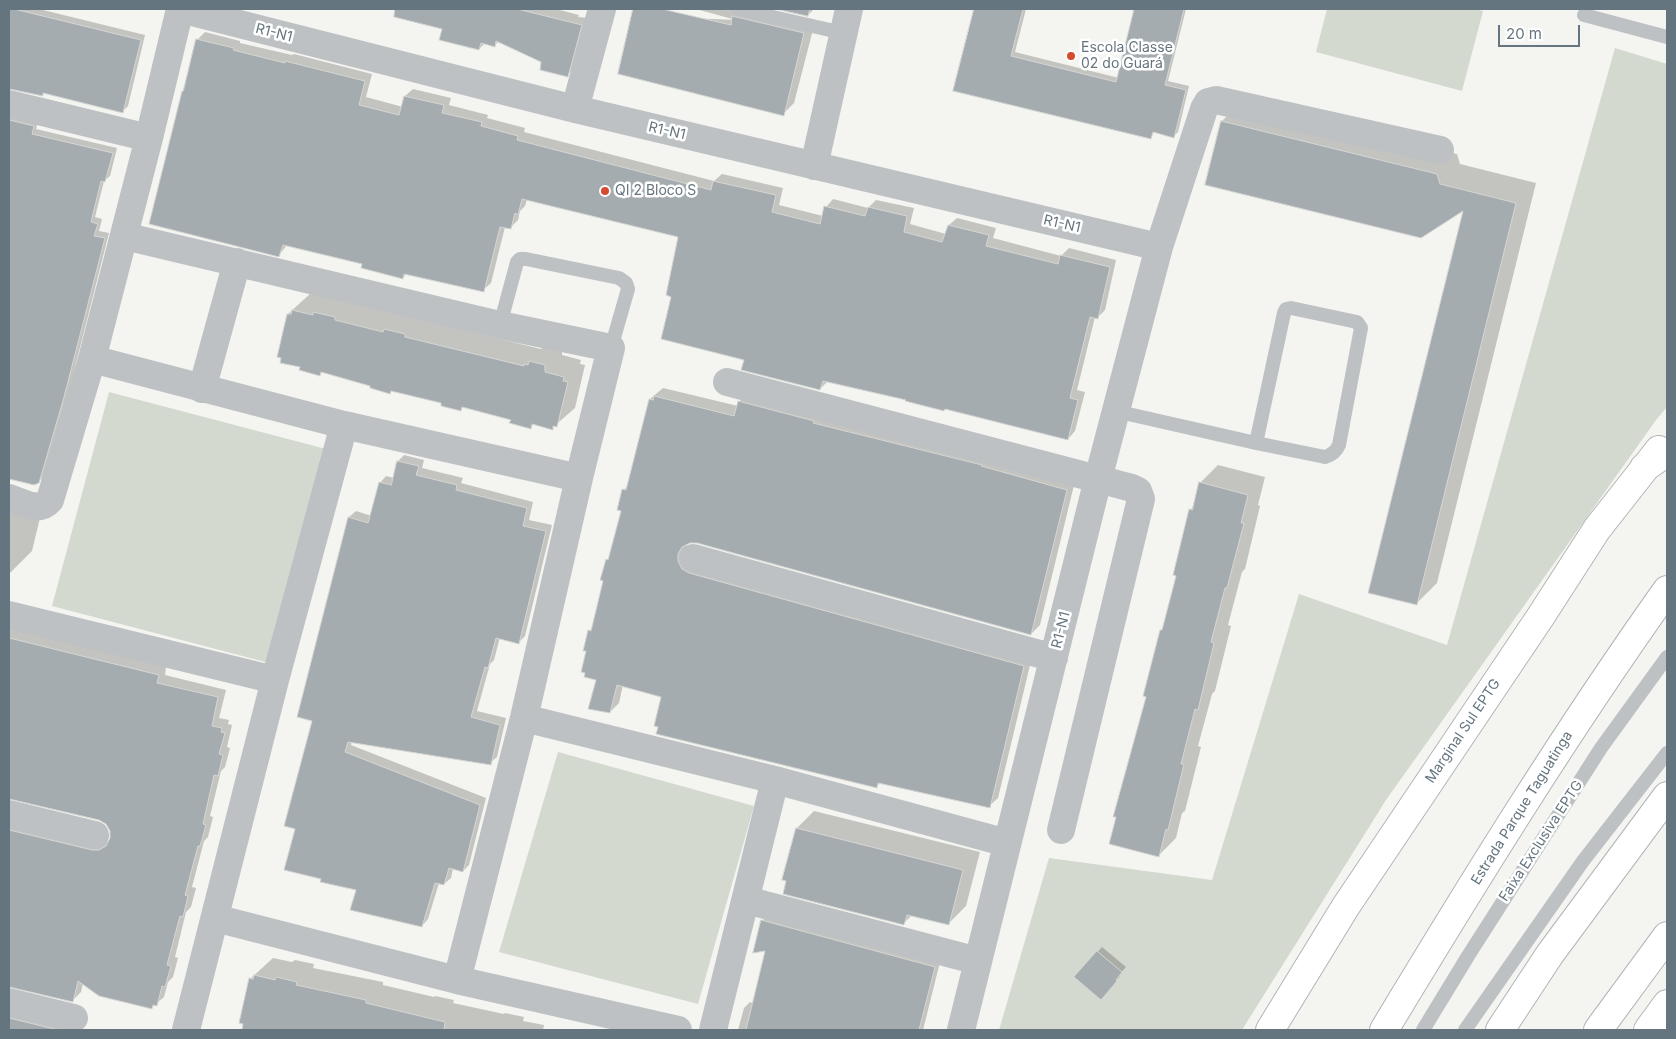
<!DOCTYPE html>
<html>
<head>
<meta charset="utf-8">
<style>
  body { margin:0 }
  #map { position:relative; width:1676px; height:1039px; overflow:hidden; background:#f4f4f0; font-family:Inter,sans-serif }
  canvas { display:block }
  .frame { position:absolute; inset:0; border:10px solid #65757f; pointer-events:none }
  .scale { position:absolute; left:1498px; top:25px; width:82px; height:22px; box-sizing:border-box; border:2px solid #65757f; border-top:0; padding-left:6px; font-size:15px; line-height:18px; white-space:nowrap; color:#65757f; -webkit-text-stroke:4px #fff; paint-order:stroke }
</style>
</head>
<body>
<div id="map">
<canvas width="1676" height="1039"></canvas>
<div class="frame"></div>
<div class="scale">20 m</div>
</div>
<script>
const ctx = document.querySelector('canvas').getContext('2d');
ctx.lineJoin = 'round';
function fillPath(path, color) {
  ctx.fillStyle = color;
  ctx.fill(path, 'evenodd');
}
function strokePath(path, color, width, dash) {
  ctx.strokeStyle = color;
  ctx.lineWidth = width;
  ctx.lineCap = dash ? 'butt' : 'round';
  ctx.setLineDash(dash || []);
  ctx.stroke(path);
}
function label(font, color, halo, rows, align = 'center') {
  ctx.font = font + ' Inter,sans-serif';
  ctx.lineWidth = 5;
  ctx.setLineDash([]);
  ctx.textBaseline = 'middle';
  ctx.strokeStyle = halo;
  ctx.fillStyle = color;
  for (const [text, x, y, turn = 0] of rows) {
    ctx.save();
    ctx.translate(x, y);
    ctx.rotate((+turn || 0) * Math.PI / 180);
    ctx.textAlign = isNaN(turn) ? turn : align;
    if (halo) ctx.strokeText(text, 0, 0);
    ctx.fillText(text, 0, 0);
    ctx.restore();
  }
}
const green = new Path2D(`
  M1327,9H1474L1483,11L1462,91L1316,52Z
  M1615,48L1667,64V407L1656,420L1386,800L1242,1030H999L1049,858L1212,880L1299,594L1447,645Z
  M109,392L326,449L269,663L52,606Z
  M558,752L754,806L698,1004L499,952Z`);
const shadow = new Path2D(`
  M9,9H39L145,35L128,106L123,111L45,92L42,95L9,88Z
  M427,9H556L579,15L578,17L589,18L575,67L567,75L499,41L495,45L485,43L479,49L444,28L424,23Z
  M696,9H757L815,22L794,103L783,114L641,16L736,20Z
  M782,9H814L808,15Z
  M975,9H1026L1015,52L1119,78L1136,9H1186L1168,81L1189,86L1178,132L1174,136L1155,131L1150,138L955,90Z
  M205,32L240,41V43L292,55L294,54L372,74L366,97L403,107L405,96L413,89L451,98L449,105L488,115L487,118L525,128L524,132L714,181L722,174L783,188L779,205L823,216L826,207L833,199L868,208L876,200L914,208L910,224L946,234L949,225L957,218L996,228L993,238L1061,256L1069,248L1116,260L1105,310L1098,317H1095L1077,390L1085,392L1075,431L1068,439L828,381L820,389L745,359L673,296L679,236L527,199L525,206L520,211L518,220L510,228L505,227L491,283L483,290L407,273L403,278L363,263L287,245L279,255L185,89L197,40Z
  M1242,101L1457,154L1460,164L1536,183L1437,583L1416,604L1465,208L1206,184L1222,121Z
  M9,113L38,121L36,129L117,148L110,176L104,181L95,217L102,219L99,231L109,233L69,391L44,477L34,484L9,478Z
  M311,293L541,349L543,346L562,348V355L581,360L580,364L585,365L575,408L552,428L534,424L530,428L512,419L463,406L460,409L443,402L392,390L390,392L372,385L323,371L320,375L288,314Z
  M663,388L738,406L739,402L747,393L1075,481L1040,625L1031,634L697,542H689L686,544V552L1032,657L998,798L989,806L881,782L876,787L663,696L623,685L619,703L610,712L588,650L589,631L594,626L605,580L607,560L611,556L622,510L624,490L629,484L650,399Z
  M404,455L424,460L422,468L463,478L461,483L533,502L529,520L552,525L525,636L519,642L500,637L494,660L490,664L477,711L506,718L497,757L490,763L352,741L351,745L486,798L469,865L463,871L453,868L451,878L444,884L439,883L428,919L422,926L357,889L322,878L296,828L313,720L299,716L349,517L356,511L372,516L380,483L386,476L394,478L398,461Z
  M1218,465L1265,477L1258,505L1260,506L1245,569L1242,572L1228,625L1231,626L1215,691L1212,694L1198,746L1201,747L1185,811L1182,813L1176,838L1158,856L1147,696L1161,630L1164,627L1177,575L1190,510L1194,506L1200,483Z
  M9,492L44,501L32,551L9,574Z
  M9,623L166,667L165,675L226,690L219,718L229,720L228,724L232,725L227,747L230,748L225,767L221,771L210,816L213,817L208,837L204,841L192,887L196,888L191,907L186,912L175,957L178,958L173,977L168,982L164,997L151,1008L83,983L81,992L73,1000L9,986V819L100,843L110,841L111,830L106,822L100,819L9,798Z
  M814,811L980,852L966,906L948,924L912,915L903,924L797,828Z
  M768,915L940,962L923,1030H738L744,1008L750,1002L754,1004L767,950L762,921Z
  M1102,947L1126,967L1119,975L1120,976L1105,994L1075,977Z
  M273,958L292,962L295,960L314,964L313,968L383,982V985L434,997L435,996L454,1000L453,1003L504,1014L505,1013L524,1017L523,1021L544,1025L543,1030H258L244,1027L250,979Z
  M9,1007L75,1030H9Z`);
const building = new Path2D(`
  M9,9H14L141,40L123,113L43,93V96L9,89Z
  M395,9H517L582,25L568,77L540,70L541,62L496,41L495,47L481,43L479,50L439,40L442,29L394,17Z
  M633,9H662L731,25L732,16L804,33L784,116L618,74Z
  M776,9H810L808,16Z
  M974,9H1023L1011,56L1116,82L1134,9H1184L1165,85L1186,90L1174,138L1153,132L1151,139L953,91Z
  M196,39L234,48L233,50L285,63V61L365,81L359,105L399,115L404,96L444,105L442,113L482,122L481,126L518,136L517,140L711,190L713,181L776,195L772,212L820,224L824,206L865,216L868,207L907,216L904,232L942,242L948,225L989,235L986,246L1058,264L1060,255L1110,267L1098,319L1090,317L1070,398L1078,400L1068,440L945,409L944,411L905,401L906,400L823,381L820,390L741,370L744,360L661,339L671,297L666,295L678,237L522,199L518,215L515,213L511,229L500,227L484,292L404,274L403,279L361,268L362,264L283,245L279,257L149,224L182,91H183Z
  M9,120L34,126L32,134L113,153L105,182L101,181L91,222L98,224L94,236L105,238L64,397L39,483L34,485L9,479Z
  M1221,121L1437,174L1440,184L1516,203L1417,605L1368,593L1463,211L1421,238L1205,185Z
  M292,310L313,315V312L335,317V320L383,332L384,329L405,334V337L524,366V364L528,365L529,361L545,365V372L564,377L563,381L568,382L557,427L553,426V430L532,424L531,429L509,423L511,420L462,407L461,411L441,406V403L391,391L390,394L370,388V386L321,372L320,376L299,370L300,367L280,363L281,358L277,357L287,314H291Z
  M654,396L734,416L738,401L814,421L813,423L982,465L981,466L1067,490L1031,635L697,543H690L682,547L678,554V561L682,569L689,573L1024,666L990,808L878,783L877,788L656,734L658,727L654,726L661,697L617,685L610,713L588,709L596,680L584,677L585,673L581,672L586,651H583L588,630L591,631L603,581L600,580L606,559L608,560L621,511L617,510L622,489L626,490L649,399L653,400Z
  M397,461L419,466L416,475L457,485L456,490L527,508L523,526L546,531L519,644L496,638L488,668L485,667L471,717L500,725L491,765L348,742L345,752L480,805L463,872L449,868L444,885L435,883L422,927L350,910L356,890L320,882L321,879L284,870L295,829L284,826L312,721L297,717L348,517L368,523L379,482L391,485Z
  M1199,482L1248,495L1241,523H1244L1227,588H1225L1211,642L1214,643L1198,710L1195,709L1181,764H1184L1168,830L1166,829L1159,857L1109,844L1116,817H1113L1146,697L1143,696L1160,630H1162L1176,576L1173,575L1189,509L1192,510Z
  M9,638L159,675L157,683L218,697L212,726L222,728L221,732L225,733L219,754L223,755L218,776L214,775L203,824L206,825L200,846H198L185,895L188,896L183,917L180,916L167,965L171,966L165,987L162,986L157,1006L153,1005L152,1009L99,996L78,981L73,1002L9,987V830L92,850H99L106,846L110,838V831L106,824L99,820L9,799Z
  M796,828L963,870L949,925L907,915L904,925L783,894L786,881L782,880Z
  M761,920L935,967L919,1030H746L765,951L753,953Z
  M1097,951L1122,972L1116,980L1117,981L1101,1000L1074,977Z
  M254,975L275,980L276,977L297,982L296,985L366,1000V1003L445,1022L444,1030H242L243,1024L239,1023L249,978L253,979Z
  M9,1018L58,1030H9Z`);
const lane = new Path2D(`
  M738,9L843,33
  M1584,15L1667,37
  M1291,308L1357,322L1361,328L1339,445C1336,452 1332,455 1325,457L1256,443L1284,313L1286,309Z
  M500,325L517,262L520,259H526L619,278L626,283L628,289L611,348
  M1115,411L1256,443
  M1423,1030L1468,956L1601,748L1667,657
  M1465,1030L1583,861L1667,753`);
const street = new Path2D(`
  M180,9L575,109L1159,247L1098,479L961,1030
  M9,104L149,138
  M575,109L602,9
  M814,166L849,9
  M124,236L500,325L611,348L579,478L524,718L457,980
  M1159,247L1204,109L1208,102L1216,100L1440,150
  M92,359L344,425L579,478
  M727,382L1132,488L1138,491L1141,499L1061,830
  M202,389L237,262
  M9,498C23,503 39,513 50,500L92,359L149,138L180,9
  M693,558L1054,658
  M9,615L275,680
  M524,718L775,780L1007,843
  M9,814L95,835
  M746,900L978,961
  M215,918L457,980L678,1030
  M9,1002L74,1018
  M186,1030L275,680L344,425
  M713,1030L775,780`);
const secondary = new Path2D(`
  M1598,1030L1667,936`);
const primary = new Path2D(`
  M1270,1030L1346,906L1541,616L1597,529L1659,450
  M1648,1030L1667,1004`);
const highway = new Path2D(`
  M1644,468L1667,452
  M1384,1030C1474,881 1566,732 1667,590
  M1500,1030L1550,954L1667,796`);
const markers = [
  [1071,56,5,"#d54b2f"],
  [605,191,5,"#d54b2f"]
];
const streetNames = [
  ["R1-N1",274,33,14],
  ["R1-N1",667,131,13],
  ["R1-N1",1062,224,13],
  ["R1-N1",1061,630,-76],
  ["Marginal Sul EPTG",1463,731,-56],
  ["Estrada Parque Taguatinga",1522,808,-58],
  ["Faixa Exclusiva EPTG",1541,841,-57]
];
const poiNames = [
  ["Escola Classe",1081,48],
  ["02 do Guará",1081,64],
  ["QI 2 Bloco S",615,191]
];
fillPath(green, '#d4d9d0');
fillPath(shadow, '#0003');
fillPath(building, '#a4acb0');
strokePath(building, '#d5d5d3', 1);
strokePath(secondary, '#b0b5b8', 30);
strokePath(primary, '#b1b5b8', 30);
strokePath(highway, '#b0b4b6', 30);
strokePath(lane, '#bdc1c4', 14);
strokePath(street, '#bdc1c4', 28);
strokePath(secondary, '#fff', 28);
strokePath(primary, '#fff', 28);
strokePath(highway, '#fff', 28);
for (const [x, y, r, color] of markers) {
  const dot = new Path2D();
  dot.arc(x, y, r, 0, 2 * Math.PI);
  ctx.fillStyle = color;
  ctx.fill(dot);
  strokePath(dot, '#fff', 2);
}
label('14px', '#65757f', '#fff', streetNames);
label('14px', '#65757f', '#fff', poiNames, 'left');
</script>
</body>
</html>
